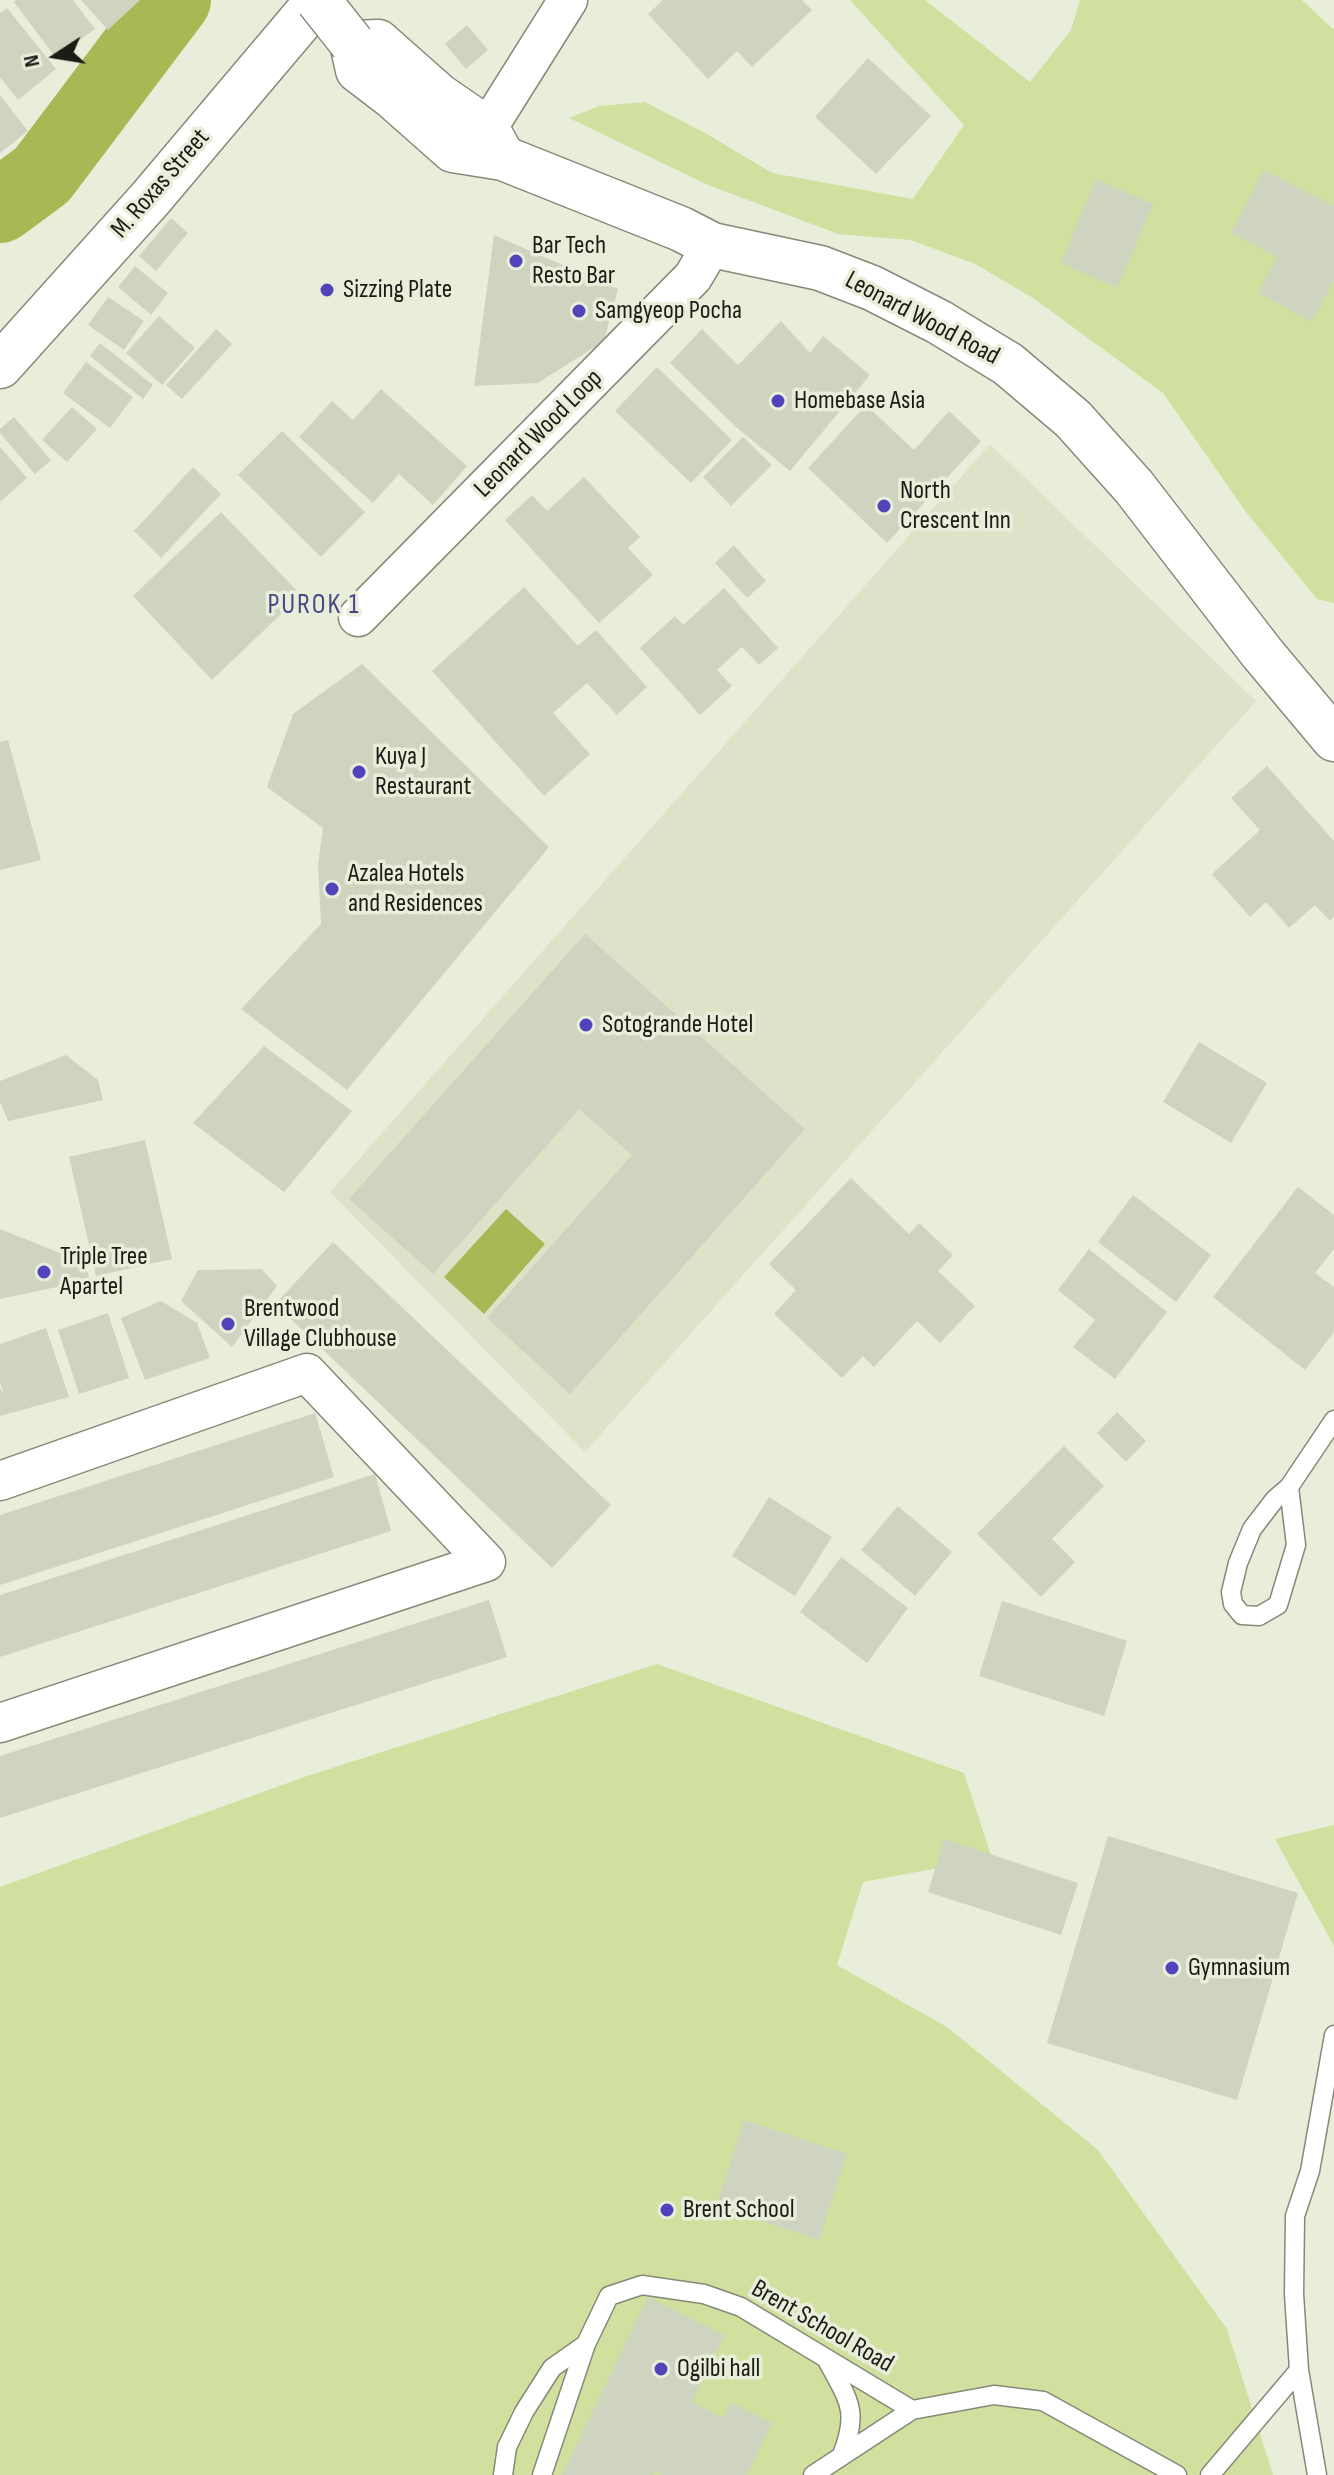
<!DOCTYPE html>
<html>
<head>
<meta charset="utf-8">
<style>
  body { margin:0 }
  #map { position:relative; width:1334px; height:2475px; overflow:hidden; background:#e9eedb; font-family:"Sofia Sans Condensed",sans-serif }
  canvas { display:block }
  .north { position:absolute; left:16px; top:16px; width:80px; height:80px; -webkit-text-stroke:6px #e9eedb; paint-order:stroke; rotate:258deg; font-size:22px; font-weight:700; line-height:32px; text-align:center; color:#1a1c15 }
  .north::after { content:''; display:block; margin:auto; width:28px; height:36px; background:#1a1c15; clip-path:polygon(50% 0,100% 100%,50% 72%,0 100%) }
</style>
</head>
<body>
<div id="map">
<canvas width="1334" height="2475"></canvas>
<div class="north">N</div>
</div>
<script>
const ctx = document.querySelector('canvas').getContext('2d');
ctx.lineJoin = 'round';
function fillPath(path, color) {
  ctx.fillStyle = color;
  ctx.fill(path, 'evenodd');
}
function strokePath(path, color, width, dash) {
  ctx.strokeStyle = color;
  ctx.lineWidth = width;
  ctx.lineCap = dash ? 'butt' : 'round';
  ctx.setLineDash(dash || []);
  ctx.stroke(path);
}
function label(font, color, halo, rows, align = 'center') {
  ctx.font = font + ' "Sofia Sans Condensed",sans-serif';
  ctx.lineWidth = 7;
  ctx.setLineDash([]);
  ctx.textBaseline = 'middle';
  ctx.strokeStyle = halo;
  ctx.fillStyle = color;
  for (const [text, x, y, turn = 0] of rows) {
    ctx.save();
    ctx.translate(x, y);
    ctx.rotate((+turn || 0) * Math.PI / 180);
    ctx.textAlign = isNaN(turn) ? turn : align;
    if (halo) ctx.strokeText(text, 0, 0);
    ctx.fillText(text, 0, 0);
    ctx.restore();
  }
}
const built = new Path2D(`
  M990,444L1256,701L585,1452L330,1192Z`);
const green = new Path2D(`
  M850,0H925L1030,82L1071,30L1080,0H1302L1334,30V603L1317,599L1246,512L1163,393L1033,298L975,264L911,240L838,234L708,185L569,118L599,106L645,102L707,134L772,173L913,199L964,125Z
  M657,1664L964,1773L992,1858L863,1882L837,1965L947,2027L1098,2150L1227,2329L1273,2475H0V1887L307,1776Z
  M1334,1825V1946L1275,1839Z`);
const water = new Path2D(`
  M506,1209L545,1244L484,1314L444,1277Z`);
const river = new Path2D(`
  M0,206L42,175L174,0`);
const building = new Path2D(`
  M16,0H73L95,29L56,58L14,2Z
  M81,0H140L108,30Z
  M663,0H802L812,10L752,67L737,51L708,79L648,14Z
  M7,8L56,69L18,100L0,77V13Z
  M467,25L488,50L466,69L445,44Z
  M868,58L931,116L876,174L815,117Z
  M0,95L28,131L0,153Z
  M1264,170L1334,206V280L1312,322L1258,293L1277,257L1231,233Z
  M1096,179L1153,204L1117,288L1061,263Z
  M171,218L188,233L156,271L139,256Z
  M494,235L618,289L604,341L538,383L474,386Z
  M135,266L168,293L151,315L118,287Z
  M108,297L144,321L124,350L88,325Z
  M159,316L195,348L162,385L126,353Z
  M781,321L810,353L823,336L870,375L790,471L736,427L670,363L702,329L738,365Z
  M216,329L232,344L182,399L166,385Z
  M100,343L153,385L143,399L90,356Z
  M86,362L133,397L110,428L63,393Z
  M657,367L732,440L691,483L615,411Z
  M381,389L467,466L433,505L399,474L373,503L299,437L332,401L353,420Z
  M866,405L914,450L949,411L981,441L887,543L808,468Z
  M72,407L97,429L67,462L42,440Z
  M14,417L51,460L35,474L0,433V429Z
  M282,431L365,512L321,557L238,475Z
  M743,437L772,465L731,506L703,477Z
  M0,447L27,478L0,502Z
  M193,467L221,494L161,558L134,531Z
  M584,477L640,537L628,548L653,575L599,623L505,520L532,495L547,511Z
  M221,512L301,595L212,680L133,596Z
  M734,545L766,581L747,598L715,563Z
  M524,587L578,646L596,630L647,687L617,715L587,683L553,713L590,754L544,796L432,671Z
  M724,588L778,648L759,665L742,647L717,670L732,686L700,715L640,648L675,616L683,625Z
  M362,664L549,847L347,1090L241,1009L321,924L318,865L323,828L267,787L293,714Z
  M8,740L41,860L0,870V742Z
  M1267,766L1334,841V917L1330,921L1315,905L1289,928L1266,902L1250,917L1212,874L1260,830L1231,798Z
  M585,934L805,1129L570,1394L487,1318L632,1155L579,1109L433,1274L349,1199Z
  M1199,1042L1267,1083L1231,1143L1163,1102Z
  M264,1046L352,1111L284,1192L193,1123Z
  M66,1055L98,1080L103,1100L8,1121L0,1102V1081Z
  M145,1140L172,1259L96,1276L69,1157Z
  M851,1178L909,1234L919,1223L953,1255L938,1271L975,1306L940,1343L917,1321L874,1367L863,1356L842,1378L774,1314L796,1290L769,1264Z
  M1298,1187L1334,1215V1249L1315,1273L1334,1287V1332L1305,1370L1213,1297Z
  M1133,1195L1211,1255L1176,1302L1098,1242Z
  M0,1229L85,1263L90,1280L0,1299Z
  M333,1242L611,1505L552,1568L275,1304Z
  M1089,1249L1167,1312L1115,1379L1073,1347L1095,1320L1058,1290Z
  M262,1269L277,1286L232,1347L181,1301L198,1270Z
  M161,1301L197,1323L210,1358L145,1380L121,1318Z
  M108,1313L129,1378L79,1394L58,1330Z
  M46,1328L69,1397L0,1416V1388L4,1395L0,1382V1344Z
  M1117,1412L1146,1441L1126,1462L1097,1433Z
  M315,1413L334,1477L0,1585V1515Z
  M1064,1446L1104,1486L1052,1539L1075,1562L1041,1597L977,1534Z
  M375,1474L391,1531L0,1657V1595Z
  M769,1497L832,1537L795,1596L732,1556Z
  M898,1506L952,1552L915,1596L861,1550Z
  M841,1557L908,1608L867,1663L800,1612Z
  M489,1600L507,1657L0,1818V1756Z
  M1002,1601L1127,1641L1104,1716L979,1676Z
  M1108,1836L1298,1893L1237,2100L1047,2043Z
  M944,1839L1078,1883L1061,1935L928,1892Z
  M744,2120L847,2154L819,2240L716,2206Z
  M648,2297L725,2335L692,2402L723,2418L731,2402L772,2423L747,2475H663L655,2471L653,2475H562Z`);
const service = new Path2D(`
  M1289,1487L1296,1545L1278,1605L1259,1616L1242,1615L1233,1604L1231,1592L1238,1563L1252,1529L1275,1499L1289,1487L1334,1420
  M828,2362C849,2401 859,2411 842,2455
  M503,2475L507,2447L524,2412L552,2368L586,2344
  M542,2475L586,2344L609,2296L642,2285L704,2294L741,2307L912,2410L994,2395L1043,2401L1177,2475
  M813,2475L912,2410
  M1210,2475L1299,2370
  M1317,2475L1299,2370L1294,2294L1295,2216L1310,2171L1334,2035`);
const minor = new Path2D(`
  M487,129L568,0
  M358,617L693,277L712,245
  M0,1481L307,1373L486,1562L0,1723`);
const secondary = new Path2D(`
  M0,366L150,199L318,0`);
const primary = new Path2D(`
  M503,158L487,129L439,96L378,42L352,43L358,70L392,96L453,150L503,158L681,229L712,245L820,268L872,288L939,322L1008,364L1073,419L1134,487L1262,653L1334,739`);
const primaryBridge = new Path2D(`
  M318,0L352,43`);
const markers = [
  [516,261,8,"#5343ba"],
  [327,290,8,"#5343ba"],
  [579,311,8,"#5343ba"],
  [778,401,8,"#5343ba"],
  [884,506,8,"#5343ba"],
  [359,772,8,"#5343ba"],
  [332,889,8,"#5343ba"],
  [586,1025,8,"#5343ba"],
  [44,1272,8,"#5343ba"],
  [228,1324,8,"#5343ba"],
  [1172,1968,8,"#5343ba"],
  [667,2210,8,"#5343ba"],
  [661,2369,8,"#5343ba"]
];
const streetNames = [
  ["M. Roxas Street",161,184,-49],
  ["Leonard Wood Road",922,319,28],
  ["Leonard Wood Loop",539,434,-45],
  ["Brent School Road",822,2327,30]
];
const poiNames = [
  ["Bar Tech",532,246],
  ["Resto Bar",532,276],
  ["Sizzing Plate",343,290],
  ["Samgyeop Pocha",595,311],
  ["Homebase Asia",794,401],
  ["North",900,491],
  ["Crescent Inn",900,521],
  ["Kuya J",375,757],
  ["Restaurant",375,787],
  ["Azalea Hotels",348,874],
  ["and Residences",348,904],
  ["Sotogrande Hotel",602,1025],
  ["Triple Tree",60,1257],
  ["Apartel",60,1287],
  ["Brentwood",244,1309],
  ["Village Clubhouse",244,1339],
  ["Gymnasium",1188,1968],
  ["Brent School",683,2210],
  ["Ogilbi hall",677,2369]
];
const neighbourhoodNames = [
  ["PUROK 1",314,606]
];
fillPath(built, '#dce3c8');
fillPath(green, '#d1e09f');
fillPath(water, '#a6b954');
strokePath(river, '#a6b954', 74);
fillPath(building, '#cfd4c1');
strokePath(service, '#858a78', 21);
strokePath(minor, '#858a78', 41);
strokePath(secondary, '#858a78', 47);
strokePath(primary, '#858a78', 47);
strokePath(service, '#fff', 18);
strokePath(minor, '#fff', 38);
strokePath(secondary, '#fff', 44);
strokePath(primary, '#fff', 44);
strokePath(primaryBridge, '#858a78', 47, []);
strokePath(primaryBridge, '#fff', 44);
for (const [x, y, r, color] of markers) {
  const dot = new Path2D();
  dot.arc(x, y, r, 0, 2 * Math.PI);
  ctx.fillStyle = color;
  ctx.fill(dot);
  strokePath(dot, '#e9eedb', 3);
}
label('26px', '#1a1c15', '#e9eedb', streetNames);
label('26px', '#1a1c15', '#e9eedb', poiNames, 'left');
ctx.letterSpacing = '2px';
label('28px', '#4a4785', '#e9eedb', neighbourhoodNames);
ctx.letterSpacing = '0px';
</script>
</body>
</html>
